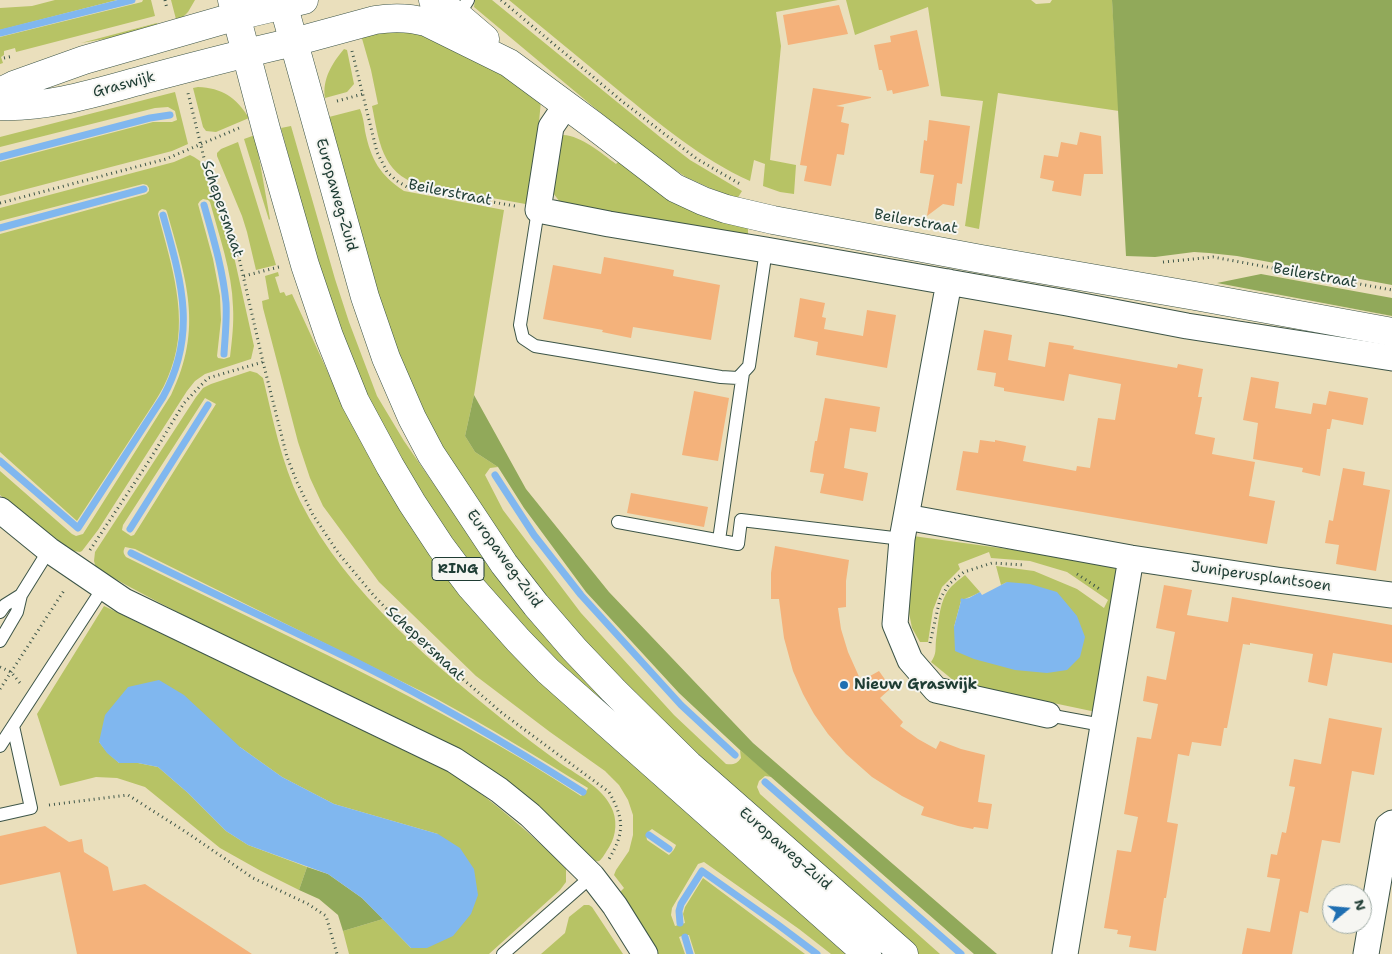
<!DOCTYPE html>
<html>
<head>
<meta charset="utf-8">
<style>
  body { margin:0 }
  #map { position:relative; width:1392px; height:954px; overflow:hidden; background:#eadfbc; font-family:"Shantell Sans",sans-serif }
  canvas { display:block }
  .north { position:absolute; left:1322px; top:884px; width:50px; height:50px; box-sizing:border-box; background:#f6f6f2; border:1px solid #a0aca6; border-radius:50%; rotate:73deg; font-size:14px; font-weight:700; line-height:20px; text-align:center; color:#1f3d34 }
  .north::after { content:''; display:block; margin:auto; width:18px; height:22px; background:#1f6fb2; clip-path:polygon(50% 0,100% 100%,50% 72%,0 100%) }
</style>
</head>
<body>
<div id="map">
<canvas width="1392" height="954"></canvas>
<div class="north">N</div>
</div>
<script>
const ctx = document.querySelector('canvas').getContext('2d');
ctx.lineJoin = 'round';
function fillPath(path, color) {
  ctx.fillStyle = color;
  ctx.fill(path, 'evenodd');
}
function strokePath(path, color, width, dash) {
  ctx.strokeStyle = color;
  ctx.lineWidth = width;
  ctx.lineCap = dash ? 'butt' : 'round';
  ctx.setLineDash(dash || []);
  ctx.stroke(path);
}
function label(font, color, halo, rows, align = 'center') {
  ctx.font = font + ' "Shantell Sans",sans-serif';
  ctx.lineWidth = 4;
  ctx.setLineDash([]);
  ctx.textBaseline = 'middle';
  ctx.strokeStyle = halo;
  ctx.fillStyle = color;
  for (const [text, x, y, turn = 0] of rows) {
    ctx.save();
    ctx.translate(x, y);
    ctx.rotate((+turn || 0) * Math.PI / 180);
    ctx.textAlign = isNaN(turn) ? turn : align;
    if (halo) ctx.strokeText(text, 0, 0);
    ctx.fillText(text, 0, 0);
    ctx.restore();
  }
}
const green = new Path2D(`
  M55,0H117L0,30V8L32,6Z
  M143,0H151L155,16L16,52L15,48L4,51V55L1,57L3,63L0,64V37L142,2Z
  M171,0H195L188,12L177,23Z
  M475,0H492L660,137L690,160L742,191L737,199L710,188L686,177L663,162L596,109L474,7Z
  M509,0H838L776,12L781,46L770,160L796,165L794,194L780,192L763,186L765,164L754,160L750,181C701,159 660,124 618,90C582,60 545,30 509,0Z
  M846,0H1031L1036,4L1050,3L1052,0H1112L1119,111L998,93L979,229L965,226L983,101L941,96L928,7L855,35Z
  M157,23L159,29L157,30L81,43Z
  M390,28L458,36L541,101L531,205L420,185C381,173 379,140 372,106L378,104L371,70L361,35Z
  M344,49L347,50L354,84L347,92L325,98C322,80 332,63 344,49Z
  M198,87C222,88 236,97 249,118L216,132L206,131L203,127L193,88Z
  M175,92L188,144L172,151L0,196V162L153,122H172L177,120L175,111L168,107L155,108L0,147V137Z
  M360,109C363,116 364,124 365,131C371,160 380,175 404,191L504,210L474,395L465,436L475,452L498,467L490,468L485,475L503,510L581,613L674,715L726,764C733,765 737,764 741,758L740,750L772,777L765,776L759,781L757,787L760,794L940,954H913L726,789L558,621L440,444L411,386L382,311L329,117Z
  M291,126L335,279L349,322L377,396L404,441L451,509L886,954L547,653L467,562L412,482L356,374L325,291L281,128Z
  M255,135L270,219L269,220L244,139Z
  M563,135C582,136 601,153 616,164L618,162C648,183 677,205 711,218C723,223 736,225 748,228V239L563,206L550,189L560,136Z
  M238,142L276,265L256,270L247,232L242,216L217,156V153L221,149Z
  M190,155L194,157L200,161L227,230L235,261L254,346L251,359L205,374L195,381L187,391L98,530L82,551L80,552L73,551L25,516L0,495V471L72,534L76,536L83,534L171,395C204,327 186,280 167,212L166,210L162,209L159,211L158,214C171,264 190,318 171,369C167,381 161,392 154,403L77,521L0,452V234L146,194L149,191V188L147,185L143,184L0,221V208L174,162ZM203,199L208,200L210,202C219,236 232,271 233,307C234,324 232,340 230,357L224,359L218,358L217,356L221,320L220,296L213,259L198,204L200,201Z
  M278,272L279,276L275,277L280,293L284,292L286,296L292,294L331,379L408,518L853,954H831L799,929L704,862L698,864L672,908L671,915L675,926L685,923L683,914L685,907L703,878L805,954H695L689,935L682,936L679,937L685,954H656L619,893L624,888L614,875L616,870L629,851L633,835V815L628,800L619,785L605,771L550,732L476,676L379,582L323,506L310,478L298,442L263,308L262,301L269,299L265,276ZM652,829L676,845C675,849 672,852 669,855L647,840C646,835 647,832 652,829Z
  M250,371L257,373L263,378C273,419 281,462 300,501C347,594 435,666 516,730C530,741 545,752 560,763C579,776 605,789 613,811C618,825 615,840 606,852C605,854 601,860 599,861C590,863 581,848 576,842C554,822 531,801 508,781C495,771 481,763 467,755C428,732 387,714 347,694C263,653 177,615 96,568L94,561L95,552L196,397L203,388L211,384ZM205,398L216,404L134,535L131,536L122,530L123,525ZM125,547L135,549L435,698C487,726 537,757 588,788L587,790L581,796C436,701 280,634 126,557C123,553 123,551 125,547Z
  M913,536L1109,563L1120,573L1096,712L968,685L953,680L931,662C937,653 935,650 936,640C938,626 939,606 946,594C950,586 959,580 965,575L980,592C975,595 964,599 961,601L954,627L1007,582L1001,585L996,566L1034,571L1077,589L1104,608L1108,600L1067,572L1030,561L991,558L989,552L958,564L960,569L942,587L933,610L928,642H920L912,628L907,603Z
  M104,606L455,775C495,803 532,834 566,869V882L560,890L489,954H349L343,931L383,919L411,948L438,834L334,804L282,777L240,747L99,742L107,752L119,763H138L158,767L188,793L226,831L248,845L307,867L299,890L261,871L220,848L145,787L117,778L96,777L60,786L37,714Z
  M584,905H589L592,907L623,954H541L565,933L569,917Z`);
const forest = new Path2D(`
  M1112,0H1392V285L1237,256L1209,253L1194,252L1155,257L1126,256Z
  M1261,274L1392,298V316L1217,283Z
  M474,395L526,489L609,592L753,743L997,954H974L740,750L679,693L586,592L524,508L498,467L475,452L465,436Z
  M307,867L328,874L362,898L383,919L343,931L338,915L319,899L299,890Z`);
const water = new Path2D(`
  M1007,582L1030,584L1057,592L1077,616L1085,637L1080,657L1067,670L1047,673L1015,670L974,659L955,651L954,627L961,601L960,600L962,598L963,599L969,598L980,592L982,595Z
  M159,680L184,695L240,747L282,777L334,804L438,834L460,848L474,869L478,895L471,914L453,936L427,948H411L362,898L328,874L248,845L226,831L188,793L158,767L138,763H119L107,753L99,742L105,715L128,687Z`);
const stream = new Path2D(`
  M0,33L132,0
  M0,157L150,118L170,115
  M204,205C213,237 223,270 226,303C227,320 225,337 224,354
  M0,228L144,189
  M0,461L78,528L80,525L163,397C198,334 181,280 163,215
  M495,475L534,535L581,595L681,705L735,755
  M130,529L208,405
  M131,553C205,590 281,625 356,662C434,701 509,745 583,792
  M765,782L961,954
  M649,835L669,849
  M680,923L679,911L681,904L702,871L777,924L817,954
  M685,937L690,954`);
const building = new Path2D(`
  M839,5L848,34L788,45L783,15Z
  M917,30L929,86L893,94L892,90L887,91L882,70H879L874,45L891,42L890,36Z
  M813,88L871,97V98L836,106L844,107L841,122L849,124L844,155L837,154L831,186L804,181L807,166L800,165Z
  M929,120L970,126L962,184L957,183L954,206L943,204L927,216L934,175L920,173L924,140L927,141Z
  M1080,132L1101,136L1103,174H1084L1081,196L1052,191L1054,181L1040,178L1044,155L1058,157L1061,142L1077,145Z
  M604,257L674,270L673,276L720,285L711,340L633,327L631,338L602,332L603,330L543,319L553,265L601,274Z
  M800,298L825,303L822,317L826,318L824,329L863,336L867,310L896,315L887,368L816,355L818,342L794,337Z
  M984,330L1012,335L1008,360L1045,367L1049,342L1074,346L1073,349L1122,358L1177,368L1178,364L1203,369L1198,397H1202L1195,434L1215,438L1212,454L1255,462L1249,496L1275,501L1267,544L956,490L963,451L978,453L980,440L995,442V440L1026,446L1023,461L1076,471L1077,466L1090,468L1098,418L1115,420L1121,384L1069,374L1064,401L1004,391V388L994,386L996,373L977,370Z
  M1251,377L1279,382L1275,408L1311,414L1313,403L1326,405L1329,391L1368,398L1363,425L1332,419L1330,429H1327L1320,476L1302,472L1303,468L1253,459L1258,423L1243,420Z
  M694,391L729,398L718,461L682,455Z
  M825,398L880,407L876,432L850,428L844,468L868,473L863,501L820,493L824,474L810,472L815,441H817Z
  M1343,468L1365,472L1363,485L1390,490L1376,571L1336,564L1339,545L1325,543L1329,520L1333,521Z
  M631,493L708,507L704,527L627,513Z
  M775,546L849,560L846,581V607L838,608L841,629L848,652L861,681L879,671L891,688L880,698L903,722L900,726L918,739L936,749L940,741L961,749L985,755L978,802L992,804L988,829L974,827L973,829L958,826L921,815L924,807L902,796L872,777L846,754L828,734L814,714L803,694L793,671L784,638L779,599H771V573Z
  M1164,585L1192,590L1187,615L1228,622L1232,597L1392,625V663L1333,653L1327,686L1308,682L1313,654L1250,643V645L1243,644L1227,728H1224L1221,746L1192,742L1189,756L1178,754L1167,822L1178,824L1166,898H1164L1156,951L1129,947L1131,936L1117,934L1118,930L1104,928L1117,850L1131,852L1138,817L1124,814L1137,737L1151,739L1158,704L1143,701L1147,676L1166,680L1175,632L1156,628Z
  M1329,718L1382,728L1374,775L1352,771L1340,843L1322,840L1308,913L1300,911L1292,954H1242L1247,928L1270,932L1280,879L1267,877L1271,854L1277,855L1282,832L1286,833L1295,787L1289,786L1294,759L1321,764Z
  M45,826L69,842L82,839L84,852L108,867L113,891L145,884L252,954H77L60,872L0,885V836Z`);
const path = new Path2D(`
  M165,0L167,9
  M501,0L623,102L697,159L740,184
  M352,51L377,152L387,172L397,181L407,187L515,206
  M4,58L13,56
  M337,101L363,94
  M0,203L166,159L239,128
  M1163,262L1213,257L1392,290
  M244,276L279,267
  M263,362L287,457L297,482L313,515L339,554L375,597L412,635L502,713L609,792C624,819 625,832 609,859
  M90,550L149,461L184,403L208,378L263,362L234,236L204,158L188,93
  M1077,574L1101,590
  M930,643L940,599L949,584L964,572L992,563L1024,565
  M0,667L11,672L20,683
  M0,689L65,589
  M49,805L128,795L186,832L253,878L308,904L326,916L337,954`);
const service = new Path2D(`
  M458,16L468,0
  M538,210L520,325L523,338L535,346L721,377L738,378L749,366L766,250
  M618,522L738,544L741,520L902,539
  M719,540L743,373
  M0,612L5,605L21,595L49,550
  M0,641L17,612L21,595
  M1048,715L1102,725
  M0,746L103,588
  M0,815L31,808L13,726
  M503,954L592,876`);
const minor = new Path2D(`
  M566,105L551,127L538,210L609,224L766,250L1067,303L1187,326L1392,358
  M949,282L902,539L895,624L910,660L936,690L1048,715
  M0,510L49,550L124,601L454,760L499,790L530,815L592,876L615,906L645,954
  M906,517L1131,558L1277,580L1392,595
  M1065,954L1131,558
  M1366,954L1388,826L1392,823`);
const tertiary = new Path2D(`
  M433,0L458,16L485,39
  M284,5L304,0
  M294,42L375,20C393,17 408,17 426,22L509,63L593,125L675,188L703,201L726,209L773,220L981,259L1195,296L1392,332`);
const secondary = new Path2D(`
  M0,92L14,85L84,60L237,16L284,5
  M0,106C49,108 98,92 146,79C195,66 244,53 294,42`);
const primary = new Path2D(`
  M232,0L266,129L305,265L329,336L355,401L390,466L412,503L441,547L471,587L518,640L548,671L867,954
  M282,0L365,297L386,358L412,418L431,454L504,564L536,605L574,649L613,690L689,765L904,954`);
const markers = [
  [844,685,5,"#1f6fb2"]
];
const shields = [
  [458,569,52]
];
const shieldNames = [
  ["RING",458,569]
];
const streetNames = [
  ["Graswijk",124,85,-15],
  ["Beilerstraat",450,193,11],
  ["Europaweg-Zuid",336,195,74],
  ["Schepersmaat",222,209,71],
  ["Beilerstraat",916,222,10],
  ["Beilerstraat",1315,276,10],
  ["Europaweg-Zuid",504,559,54],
  ["Juniperusplantsoen",1261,577,8],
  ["Schepersmaat",425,644,43],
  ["Europaweg-Zuid",785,849,41]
];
const poiNames = [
  ["Nieuw Graswijk",854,685]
];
fillPath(green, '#b7c365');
fillPath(forest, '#91a95a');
fillPath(water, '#80b7ef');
strokePath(stream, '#80b7ef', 7);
fillPath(building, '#f4b27b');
strokePath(service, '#3d5548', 14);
strokePath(minor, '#3d5548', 27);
strokePath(tertiary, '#3d5548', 29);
strokePath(secondary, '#3d5548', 29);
strokePath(primary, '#3d5548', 29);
strokePath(path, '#3d5548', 3, [1, 4]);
strokePath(service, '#fff', 12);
strokePath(minor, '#fff', 25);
strokePath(tertiary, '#fff', 28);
strokePath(secondary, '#fff', 28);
strokePath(primary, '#fff', 28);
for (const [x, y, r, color] of markers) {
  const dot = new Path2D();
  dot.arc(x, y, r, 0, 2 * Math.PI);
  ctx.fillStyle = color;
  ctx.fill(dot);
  strokePath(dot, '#f6f6f2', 2);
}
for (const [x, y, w] of shields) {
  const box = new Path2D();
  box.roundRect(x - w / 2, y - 11.5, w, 23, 4);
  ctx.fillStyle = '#f6f6f2';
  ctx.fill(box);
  strokePath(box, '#1f3d34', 1);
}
label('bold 14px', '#1f3d34', null, shieldNames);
label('15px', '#1f3d34', '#f6f6f2', streetNames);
label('bold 15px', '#1f3d34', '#f6f6f2', poiNames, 'left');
</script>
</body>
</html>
